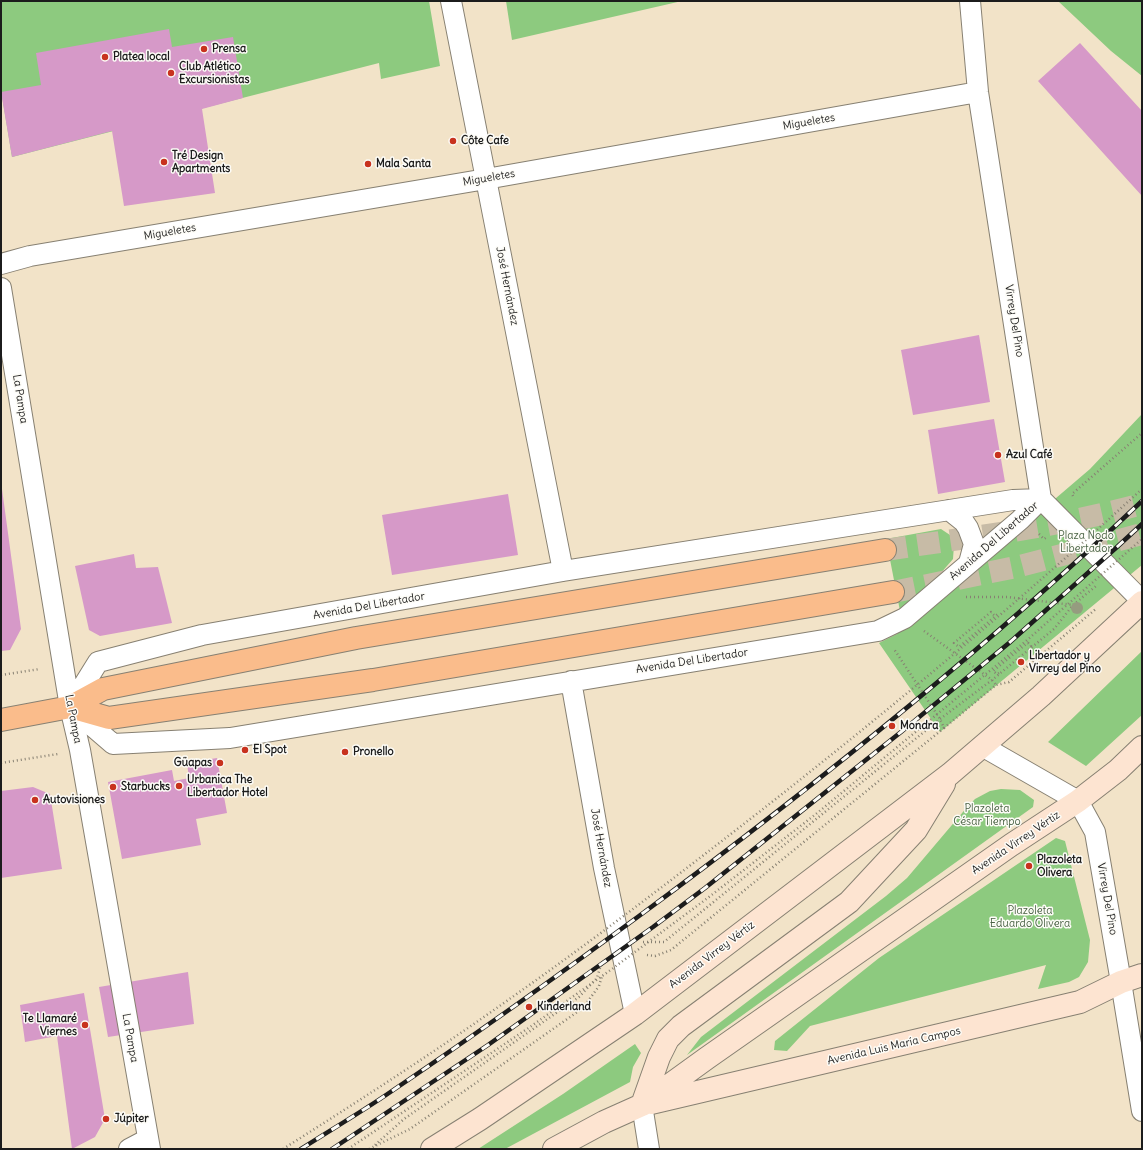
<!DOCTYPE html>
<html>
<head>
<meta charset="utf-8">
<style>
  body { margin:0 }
  #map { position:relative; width:1143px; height:1150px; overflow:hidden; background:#f2e3c8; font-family:Delius,sans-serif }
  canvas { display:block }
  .frame { position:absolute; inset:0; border:2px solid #1c1c1c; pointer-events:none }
</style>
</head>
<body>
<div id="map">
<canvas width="1143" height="1150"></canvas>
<div class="frame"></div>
</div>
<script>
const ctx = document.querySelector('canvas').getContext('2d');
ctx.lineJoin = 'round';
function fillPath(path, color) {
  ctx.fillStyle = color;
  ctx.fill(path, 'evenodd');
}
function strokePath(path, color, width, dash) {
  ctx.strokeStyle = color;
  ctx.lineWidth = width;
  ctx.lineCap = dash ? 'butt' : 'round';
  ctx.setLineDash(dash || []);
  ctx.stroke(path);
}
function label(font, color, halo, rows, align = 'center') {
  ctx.font = font + ' Delius,sans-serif';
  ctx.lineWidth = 3;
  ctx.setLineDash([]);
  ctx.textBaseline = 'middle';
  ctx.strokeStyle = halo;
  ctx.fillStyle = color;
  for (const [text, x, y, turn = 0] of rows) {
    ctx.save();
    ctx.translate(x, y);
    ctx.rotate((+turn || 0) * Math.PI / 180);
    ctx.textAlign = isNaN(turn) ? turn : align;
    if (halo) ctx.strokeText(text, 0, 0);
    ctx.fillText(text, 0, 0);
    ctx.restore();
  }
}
const green = new Path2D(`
  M1,1H429L440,66L381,79L379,63L12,157L1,90Z
  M506,1H682L512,40Z
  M1058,1H1142V76L1111,51Z
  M1142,414V565L940,732L879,643L897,634L1090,469Z
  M941,529L950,535L954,545L953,559L934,581L900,611L886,539Z
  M1142,651V715L1086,766L1048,742Z
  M1001,789L1020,790L1034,800L1033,807L687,1055L701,1037L886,896L907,878L968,806L975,799L990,791Z
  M1056,838L1065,841L1090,940L1088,962L1079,977L1069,982L1038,989L1046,965L810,1026L787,1051L774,1050L775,1041L879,958Z
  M635,1044L641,1053L633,1067L630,1082L505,1149H478L563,1094Z`);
const building = new Path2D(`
  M169,29L172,47L233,37L243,98L202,109L215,193L124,206L112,131L12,157L1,92L41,85L36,53Z
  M1080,43L1142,111V196L1038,81Z
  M979,335L990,402L913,415L901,350Z
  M994,419L1005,482L938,494L928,430Z
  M1,489H2L21,629L10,650L1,651Z
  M508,494L518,555L392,575L382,515Z
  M134,554L136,568L158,567L172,623L100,636L89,630L75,566Z
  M217,758L227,813L196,819L201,845L122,859L108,782L172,770L174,781L189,778L187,763Z
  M33,787L50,794L62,869L1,878V791Z
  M188,972L194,1024L108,1037L99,987Z
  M84,993L105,1119L95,1137L72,1149L57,1036L25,1042L20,1005Z`);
const primaryTunnel = new Path2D(`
  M885,550C971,537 1058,527 1142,504
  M893,592L1016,567L1142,534`);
const path = new Path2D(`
  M1073,496L1072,494L1142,433
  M1039,534L1044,539L1047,537
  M966,597H1007L1073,605
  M994,615L991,612L954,643L959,647L999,613
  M924,631L992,680L996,685
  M1028,643L1031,646L1030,647
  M999,673L997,674L993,671L1030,641
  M1,675L40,669
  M944,728L996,685L1009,682L1097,608
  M1,763L58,754
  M643,942H664L940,719L992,680L1054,629L1073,605L1096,586
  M647,955L655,956L671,950L944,728L940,719L894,649
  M375,1145L404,1119L579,997L597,978L600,968
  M369,1149L410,1129L583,1008L599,986L602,976`);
const minor = new Path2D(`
  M451,1L563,571
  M970,1L978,92L1041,499L1142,601
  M1,264L30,256L486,179L978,92
  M1,288L70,707L80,750L150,1149
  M949,510L964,522L968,528L974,544L969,563
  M571,681L604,868L635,1014
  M70,707L113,744L230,738L878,631L905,618L1020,520L1041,499
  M70,707L98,662L202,635L563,571L1013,500L1041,499
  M982,746L1078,801L1095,832L1121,982L1142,1111
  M642,1105L649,1149
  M129,1149L148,1139`);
const secondary = new Path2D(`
  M651,1103L1080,1002L1121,982L1142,975
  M642,1105L659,1057L668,1039L681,1026L849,902L916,830L944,784
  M432,1149L480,1119L635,1014L950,774L1041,696L1142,602
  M554,1149L604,1122L642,1105L707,1058L1011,845L1078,801L1118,770L1142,747`);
const primary = new Path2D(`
  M70,707L109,718L373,680L893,592
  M1,720L70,707L103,689L356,638L885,550`);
const rail = new Path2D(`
  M301,1149C329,1131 358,1114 386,1095C472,1037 556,977 639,916C814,787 984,650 1142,501
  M332,1149L488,1045L653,927L705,888L901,732L1009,643L1117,547L1142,524`);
const pathBridge = new Path2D(`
  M283,1149C357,1102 430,1055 501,1005C591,942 677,876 763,809C893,707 1020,601 1142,489
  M348,1149L530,1027L612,969L709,897L816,814L1026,641L1142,539`);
const trees = [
  [1077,608]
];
const markers = [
  [204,49,4,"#c8321e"],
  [105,57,4,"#c8321e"],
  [171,73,4,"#c8321e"],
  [453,141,4,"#c8321e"],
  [164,162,4,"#c8321e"],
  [368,164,4,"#c8321e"],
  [998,455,4,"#c8321e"],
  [1021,662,4,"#c8321e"],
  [892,726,4,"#c8321e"],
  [245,750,4,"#c8321e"],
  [345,752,4,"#c8321e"],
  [220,763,4,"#c8321e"],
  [179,786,4,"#c8321e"],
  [113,787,4,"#c8321e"],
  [35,800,4,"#c8321e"],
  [1029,866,4,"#c8321e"],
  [529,1007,4,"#c8321e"],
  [85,1025,4,"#c8321e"],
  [106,1119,4,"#c8321e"]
];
const poiNames = [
  ["Prensa",212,49],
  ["Platea local",113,57],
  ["Club Atlético",179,67],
  ["Excursionistas",179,80],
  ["Côte Cafe",461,141],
  ["Tré Design",172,156],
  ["Apartments",172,169],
  ["Mala Santa",376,164],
  ["Azul Café",1006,455],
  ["Libertador y",1029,656],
  ["Virrey del Pino",1029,669],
  ["Mondra",900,726],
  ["El Spot",253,750],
  ["Pronello",353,752],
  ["Güapas",212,763,"right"],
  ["Urbanica The",187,780],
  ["Libertador Hotel",187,793],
  ["Starbucks",121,787],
  ["Autovisiones",43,800],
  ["Plazoleta",1037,860],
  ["Olivera",1037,873],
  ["Kinderland",537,1007],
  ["Te Llamaré",77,1019,"right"],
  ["Viernes",77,1032,"right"],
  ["Júpiter",114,1119]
];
const streetNames = [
  ["Migueletes",809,122,-10],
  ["Migueletes",489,178,-10],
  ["Migueletes",170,232,-10],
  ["José Hernández",507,286,79],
  ["Virrey Del Pino",1014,321,81],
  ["La Pampa",20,399,81],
  ["Avenida Del Libertador",994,541,-41],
  ["Avenida Del Libertador",369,606,-10],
  ["Avenida Del Libertador",692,661,-9],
  ["La Pampa",73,719,79],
  ["Avenida Virrey Vértiz",1016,843,-34],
  ["José Hernández",601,848,80],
  ["Virrey Del Pino",1107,899,80],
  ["Avenida Virrey Vértiz",712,955,-37],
  ["La Pampa",130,1038,80],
  ["Avenida Luis María Campos",894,1046,-13]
];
const parkNames = [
  ["Plaza Nodo",1086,536],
  ["Libertador",1086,549],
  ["Plazoleta",987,809],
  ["César Tiempo",987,822],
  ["Plazoleta",1030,911],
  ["Eduardo Olivera",1030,924]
];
fillPath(green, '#8dca7f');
fillPath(building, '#d699c8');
strokePath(primaryTunnel, '#c7bba6', 22, [22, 11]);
strokePath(minor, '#878072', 22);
strokePath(secondary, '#878072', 24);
strokePath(primary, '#878072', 24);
strokePath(path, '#878072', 2.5, [1, 3]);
strokePath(minor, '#fff', 20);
strokePath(secondary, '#fde4d1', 22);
strokePath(primary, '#fabc8b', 22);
strokePath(rail, '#1c1c1c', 4.5);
strokePath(rail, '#fdfcf7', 3, [9]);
strokePath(pathBridge, '#878072', 2.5, [1, 3]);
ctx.fillStyle = '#959c7f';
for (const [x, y] of trees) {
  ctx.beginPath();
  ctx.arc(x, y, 6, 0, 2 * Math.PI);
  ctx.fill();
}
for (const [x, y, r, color] of markers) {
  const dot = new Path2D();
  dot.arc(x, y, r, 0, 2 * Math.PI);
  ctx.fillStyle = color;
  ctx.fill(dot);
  strokePath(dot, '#fdfcf7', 1.5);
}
label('bold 11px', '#1c1c1c', '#fdfcf7', poiNames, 'left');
label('11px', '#1c1c1c', '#fdfcf7', streetNames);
label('11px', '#496244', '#fdfcf7', parkNames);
</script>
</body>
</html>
